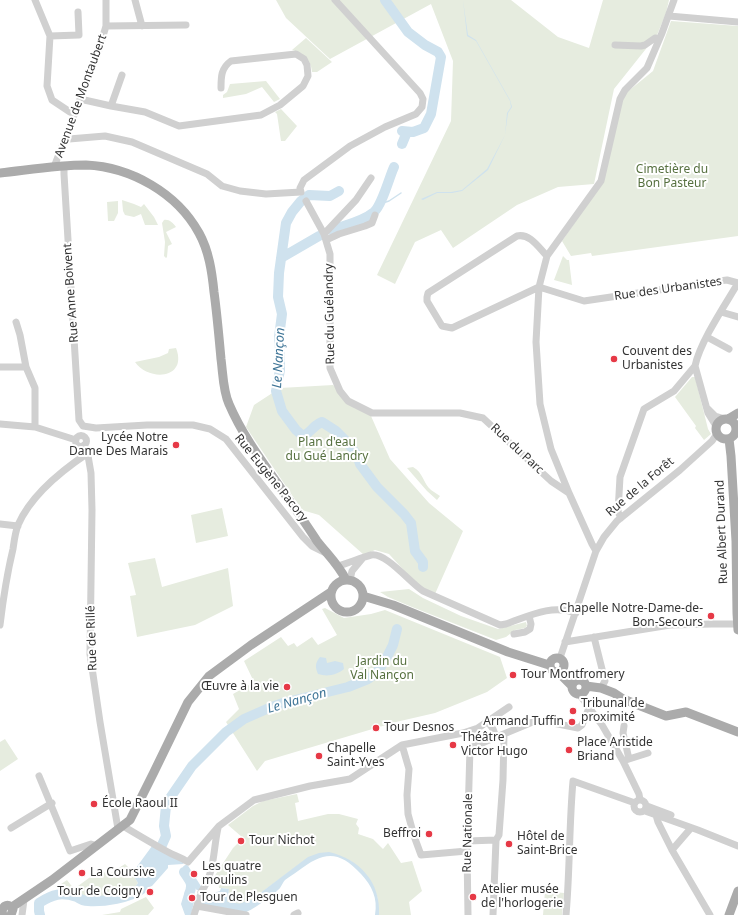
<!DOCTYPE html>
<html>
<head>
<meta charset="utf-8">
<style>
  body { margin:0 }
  canvas { display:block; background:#fff }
</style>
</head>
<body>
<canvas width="738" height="915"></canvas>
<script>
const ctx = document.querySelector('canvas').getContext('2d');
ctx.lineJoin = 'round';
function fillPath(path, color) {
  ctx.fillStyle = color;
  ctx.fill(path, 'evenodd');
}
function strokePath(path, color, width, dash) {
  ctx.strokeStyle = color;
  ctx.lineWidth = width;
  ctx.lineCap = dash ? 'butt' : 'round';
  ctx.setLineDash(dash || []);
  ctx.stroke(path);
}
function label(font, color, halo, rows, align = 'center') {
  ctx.font = font + ' "Noto Sans",sans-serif';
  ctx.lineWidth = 4;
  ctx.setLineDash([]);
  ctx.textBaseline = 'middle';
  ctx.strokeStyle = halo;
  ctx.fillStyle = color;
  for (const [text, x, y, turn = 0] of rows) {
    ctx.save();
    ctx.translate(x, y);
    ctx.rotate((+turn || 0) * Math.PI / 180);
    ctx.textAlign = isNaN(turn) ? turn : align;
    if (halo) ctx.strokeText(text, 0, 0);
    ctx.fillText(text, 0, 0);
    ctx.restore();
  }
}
const green = new Path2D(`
  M276,0H511L558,37L589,48L603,0H669L666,13L657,35L614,89L594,184L558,187L517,205L453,248L441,230L415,242L395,284L377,275L451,121L453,61L431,4L330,59L286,18Z
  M671,21L738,26V236L592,256L591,253L571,256L562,241L603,182L623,99L626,93L653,71Z
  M306,38L332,62L317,72H312C311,60 304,53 292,50Z
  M266,81L280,99L274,102L262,87L246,94L223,98V95L227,92L230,84Z
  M281,109L297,126L285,141H281L277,114L275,112Z
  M122,200L134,204L141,207L144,204L154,217L158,225H145L141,214L134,217L125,215L123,211Z
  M118,201V213L114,221H108L107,202Z
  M164,220C169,219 173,223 176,227L166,232L172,244L168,246L167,257L166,258L164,256L165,242L162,223Z
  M563,256L567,260H569L572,285L554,280Z
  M176,348C188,379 149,382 135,362L159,357L168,353L169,349Z
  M692,377H695L708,429L711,434L704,440L695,428L696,426L675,397Z
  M333,385L371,416L390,459L429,503L463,531L435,594L419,587L389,554L375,550L364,555L319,515L302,510L246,427L254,405L280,388Z
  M413,467C423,472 423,483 431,490C434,492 437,494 440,496L437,500L427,491L407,468Z
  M222,508L228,536L196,543L191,515Z
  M155,558L162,587L228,568L233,606L195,625L137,637L130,596L136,595L128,563Z
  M409,589L423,598L461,616L498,629L526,622L527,626L525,628L515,630L506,637L496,640L412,607L388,597L380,592Z
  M325,608L344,618L371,614L385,610L500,657L507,678L487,692L435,713L396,722L265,761L257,771L226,722L239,709L233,694L254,682L244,661L281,637L288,646L294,643L297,647L312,637L318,645L337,635L322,609Z
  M5,739L18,759L0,771V742Z
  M297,794L299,802L295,803L298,821L328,814H339L358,819L356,824L359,828L358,834L373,839L383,849L388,843L401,863L412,861L422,891L409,902L411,915H376L378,902L377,896L369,880L351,861L328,853L308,858L243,906L226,907L229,889L219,888L218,881L214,877L233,848L239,842L242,843L245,841L242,837L228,825L253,806L263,801Z
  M125,864L133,872V875L138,883L131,892V895C114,902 84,904 69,895C66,893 63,888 61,884L67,880L74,889L97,872L111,873Z
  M545,891L564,893L562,915H543Z
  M146,897L154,908L148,915H102L120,912L121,909Z`);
const water = new Path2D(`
  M463,0L468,35L476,40L510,100L512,107L508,113L505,135L488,170L462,191L452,193H437L423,200L421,199L437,192H451L462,190L487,169L505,135L507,113L511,107L510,101L476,41L467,36Z
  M320,657L326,658L327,663L335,661L343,663L344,669C337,675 327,677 318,674C315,667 315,663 320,657Z
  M152,846L185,862L183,864L168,865V868L152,886L146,888L145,892L141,895L130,897L131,892L138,883L133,875V872Z
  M329,852C360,859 381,883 379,915H375C378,898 372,886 361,874C338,849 323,852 298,871C294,874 289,877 285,880C283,882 282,885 280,888C277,892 253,910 248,911C243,913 238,912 233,911V907L243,906L308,857L319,853Z
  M221,888L229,889L226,910L200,905V899H205L206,895L220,891Z
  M184,894L189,896L190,900L194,902L191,915H185L181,904Z`);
const stream = new Path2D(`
  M380,204L389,201L401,193`);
const canal = new Path2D(`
  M186,868L198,887`);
const river = new Path2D(`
  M385,0L408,32L425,45L438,52L441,57L431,114L424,128L413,132L402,131
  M402,144L407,132
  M339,191L330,196L309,195L301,201L292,212L286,223L279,273L278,297L282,314L279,337L280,349V370L276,391L282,411L296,430L303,436C312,432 312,426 322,422L336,431L348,443L357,455L360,464L377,487L404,514L411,523L415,551L423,562V567
  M331,230C345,225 362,222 374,212C382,205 389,178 394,167
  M281,258L319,236
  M156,853L162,845L166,836L164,826L166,806L170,798L192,766L226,732L244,719L269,708L283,703L348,687L368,679L376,673L385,661L393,645L397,629
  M184,872C189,880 194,883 189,894
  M214,905L241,909L245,907
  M40,915L39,911V903C53,894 61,892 77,897C80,899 85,901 88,901C104,902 130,898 142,889`);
const minor = new Path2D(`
  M35,0L50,36L47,86L52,100L70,112L74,113
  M135,0L142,26
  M669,16L738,22
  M106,26L186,25
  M50,36L79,35L78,12
  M615,45L641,46L645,45L655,38L659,39
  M80,99L111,106L145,112L179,126L261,115L280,105L303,86L308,76L307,65L304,59L296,54L231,61C221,68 221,77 221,88
  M111,106L122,75
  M64,141L69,139L105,136L132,142L207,174L222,186L240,191L266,194L301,192L300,188L304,180L350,146L385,127L416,114L422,107L423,99L420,93L335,0
  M64,166V174L79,420L83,426L96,428L147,425H193L210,429L226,439L303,537L312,546L324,552
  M54,167L98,53L106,26V0
  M306,201L324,234L330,254V368L340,391L348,401L372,413H460L483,418L551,481L569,493L592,544L596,551
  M324,234L356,200L371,178
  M326,240L339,234L365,226L372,223L375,215
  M547,256C539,248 530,233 517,236L428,293L427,297V301L442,326L452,328L539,287L584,301L719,281L727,280L738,283C725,305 700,342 695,366L708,413L716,426
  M721,312L738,317
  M16,322L20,335L26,367L35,388V427
  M707,337L729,349
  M0,367H26
  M708,409L715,416L725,419
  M0,424L35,427L76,440
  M75.5 441a5.5 5.5 0 1 1 11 0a5.5 5.5 0 1 1-11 0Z
  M84,445L87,450L91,473L92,510L90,654L100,722L118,829
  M569,493L551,449L540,404L536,342L539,287L547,256L601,181L620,99L625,90L647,68L662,33L674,0
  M621,518L618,512L620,477L644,409L674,391L695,366
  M0,524L18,526
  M338,566C349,563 360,558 371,555C386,552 410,583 423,591L500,625L506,624C529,616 551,604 576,613
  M350,580L352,571L362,559
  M0,625C3,600 7,574 13,549C14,542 15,533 18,525C31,495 61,471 88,453
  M514,634L525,632L530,629L531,624L529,616
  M594,637L605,681L601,688
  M565,642L670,625L712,624H738
  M560,658L596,551L604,537L617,521L680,470L712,441L717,434
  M579,694L602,725L623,761L639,794L640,800
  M488,722L493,729L496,737
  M402,745L409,769L407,795L408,814L414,836L421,855L467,851
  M629,759L648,753
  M623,761L629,759L623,733L624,726
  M39,776L70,851L91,844L97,846
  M634 806a6 6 0 1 1 12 0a6 6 0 1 1-12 0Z
  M647,806L671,815
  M645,811L698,830L738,846
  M656,815L658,822L672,850L710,915
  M123,826C138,835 153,844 168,852C175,856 181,857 188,862L219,826L254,800L310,786L350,779L402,745L463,733L478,728L509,707
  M11,828L52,803
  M467,841L496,840
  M672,850L691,828
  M201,892C215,873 213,850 218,828
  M197,906L246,915
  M22,915L24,900
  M194,915L200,896
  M294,915L298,913
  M468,915L467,851L470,748L535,721L548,722L578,728L582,725L589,708
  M493,915L496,840L499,835L503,780L504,734
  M566,915C570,870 569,826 573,781L635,803`);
const major = new Path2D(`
  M0,173C28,170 57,165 86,165C131,167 177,193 199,233C209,251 212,272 214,292C217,314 219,337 221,359C223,374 223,391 229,404C244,439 268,469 289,500C299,514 308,527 317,541C327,554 339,565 346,580
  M716 429a10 10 0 1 1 20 0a10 10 0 1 1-20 0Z
  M728,419L738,413
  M729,439L731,456L736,541L737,613L738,630
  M331 596a16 16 0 1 1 32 0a16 16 0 1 1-32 0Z
  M363,596L393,605L508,652L549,665
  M550 665a7 7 0 1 1 14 0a7 7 0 1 1-14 0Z
  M558,672L572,686
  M572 687a7 7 0 1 1 14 0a7 7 0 1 1-14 0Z
  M586,686L601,688L614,693L623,699L666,716L686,712L738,732
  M12,907L52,880L130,820L154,772L188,702L209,676L251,645L331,592
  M3,915C0,907 8,901 13,909L11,915
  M729,915L738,891`);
const markers = [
  [614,359,4,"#e63946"],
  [176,445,4,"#e63946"],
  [711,616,4,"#e63946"],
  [513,675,4,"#e63946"],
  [287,687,4,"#e63946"],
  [573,711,4,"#e63946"],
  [572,722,4,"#e63946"],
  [376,728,4,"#e63946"],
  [453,745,4,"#e63946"],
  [569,750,4,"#e63946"],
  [319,756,4,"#e63946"],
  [94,804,4,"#e63946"],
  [429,834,4,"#e63946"],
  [241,841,4,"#e63946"],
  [509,844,4,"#e63946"],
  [82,873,4,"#e63946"],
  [194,874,4,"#e63946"],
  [150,892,4,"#e63946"],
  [473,897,4,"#e63946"],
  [192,898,4,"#e63946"]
];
const streetNames = [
  ["Avenue de Montaubert",81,96,-70],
  ["Rue des Urbanistes",668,289,-8],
  ["Rue Anne Boivent",71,293,-94],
  ["Rue du Guélandry",330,314,-91],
  ["Rue du Parc",517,449,43],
  ["Rue Eugène Pacory",271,478,51],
  ["Rue de la Forêt",640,487,-40],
  ["Rue Albert Durand",722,532,-92],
  ["Rue de Rillé",92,638,-92],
  ["Rue Nationale",468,833,-89]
];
const parkNames = [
  ["Cimetière du",672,170],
  ["Bon Pasteur",672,184],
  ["Plan d'eau",327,443],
  ["du Gué Landry",327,457],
  ["Jardin du",382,662],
  ["Val Nançon",382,676]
];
const poiNames = [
  ["Couvent des",622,352],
  ["Urbanistes",622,366],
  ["Lycée Notre",168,438,"right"],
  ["Dame Des Marais",168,452,"right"],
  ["Chapelle Notre-Dame-de-",703,609,"right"],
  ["Bon-Secours",703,623,"right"],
  ["Tour Montfromery",521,675],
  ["Œuvre à la vie",279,687,"right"],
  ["Tribunal de",581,704],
  ["proximité",581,718],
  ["Armand Tuffin",564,722,"right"],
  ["Tour Desnos",384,728],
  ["Théâtre",461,738],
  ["Victor Hugo",461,752],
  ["Place Aristide",577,743],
  ["Briand",577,757],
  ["Chapelle",327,749],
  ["Saint-Yves",327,763],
  ["École Raoul II",102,804],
  ["Beffroi",421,834,"right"],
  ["Hôtel de",517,837],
  ["Saint-Brice",517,851],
  ["Tour Nichot",249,841],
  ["Les quatre",202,867],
  ["moulins",202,881],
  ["La Coursive",90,873],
  ["Atelier musée",481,890],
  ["de l'horlogerie",481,904],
  ["Tour de Coigny",142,892,"right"],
  ["Tour de Plesguen",200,898]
];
const waterNames = [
  ["Le Nançon",279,358,-87],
  ["Le Nançon",297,701,-16]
];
fillPath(green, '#e6ecdf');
fillPath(water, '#cfe2ee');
strokePath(stream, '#cfe2ee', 1.5);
strokePath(canal, '#cfe2ee', 6);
strokePath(river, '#cfe2ee', 10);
strokePath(minor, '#d0d0d0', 7);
strokePath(major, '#ababab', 9);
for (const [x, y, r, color] of markers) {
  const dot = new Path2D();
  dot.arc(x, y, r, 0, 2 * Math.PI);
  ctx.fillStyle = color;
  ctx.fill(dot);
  strokePath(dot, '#fff', 1.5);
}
label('12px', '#333', '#fff', streetNames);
label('12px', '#56703f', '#fff', parkNames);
label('12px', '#333', '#fff', poiNames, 'left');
label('italic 13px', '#3f7597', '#fff', waterNames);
</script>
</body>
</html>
